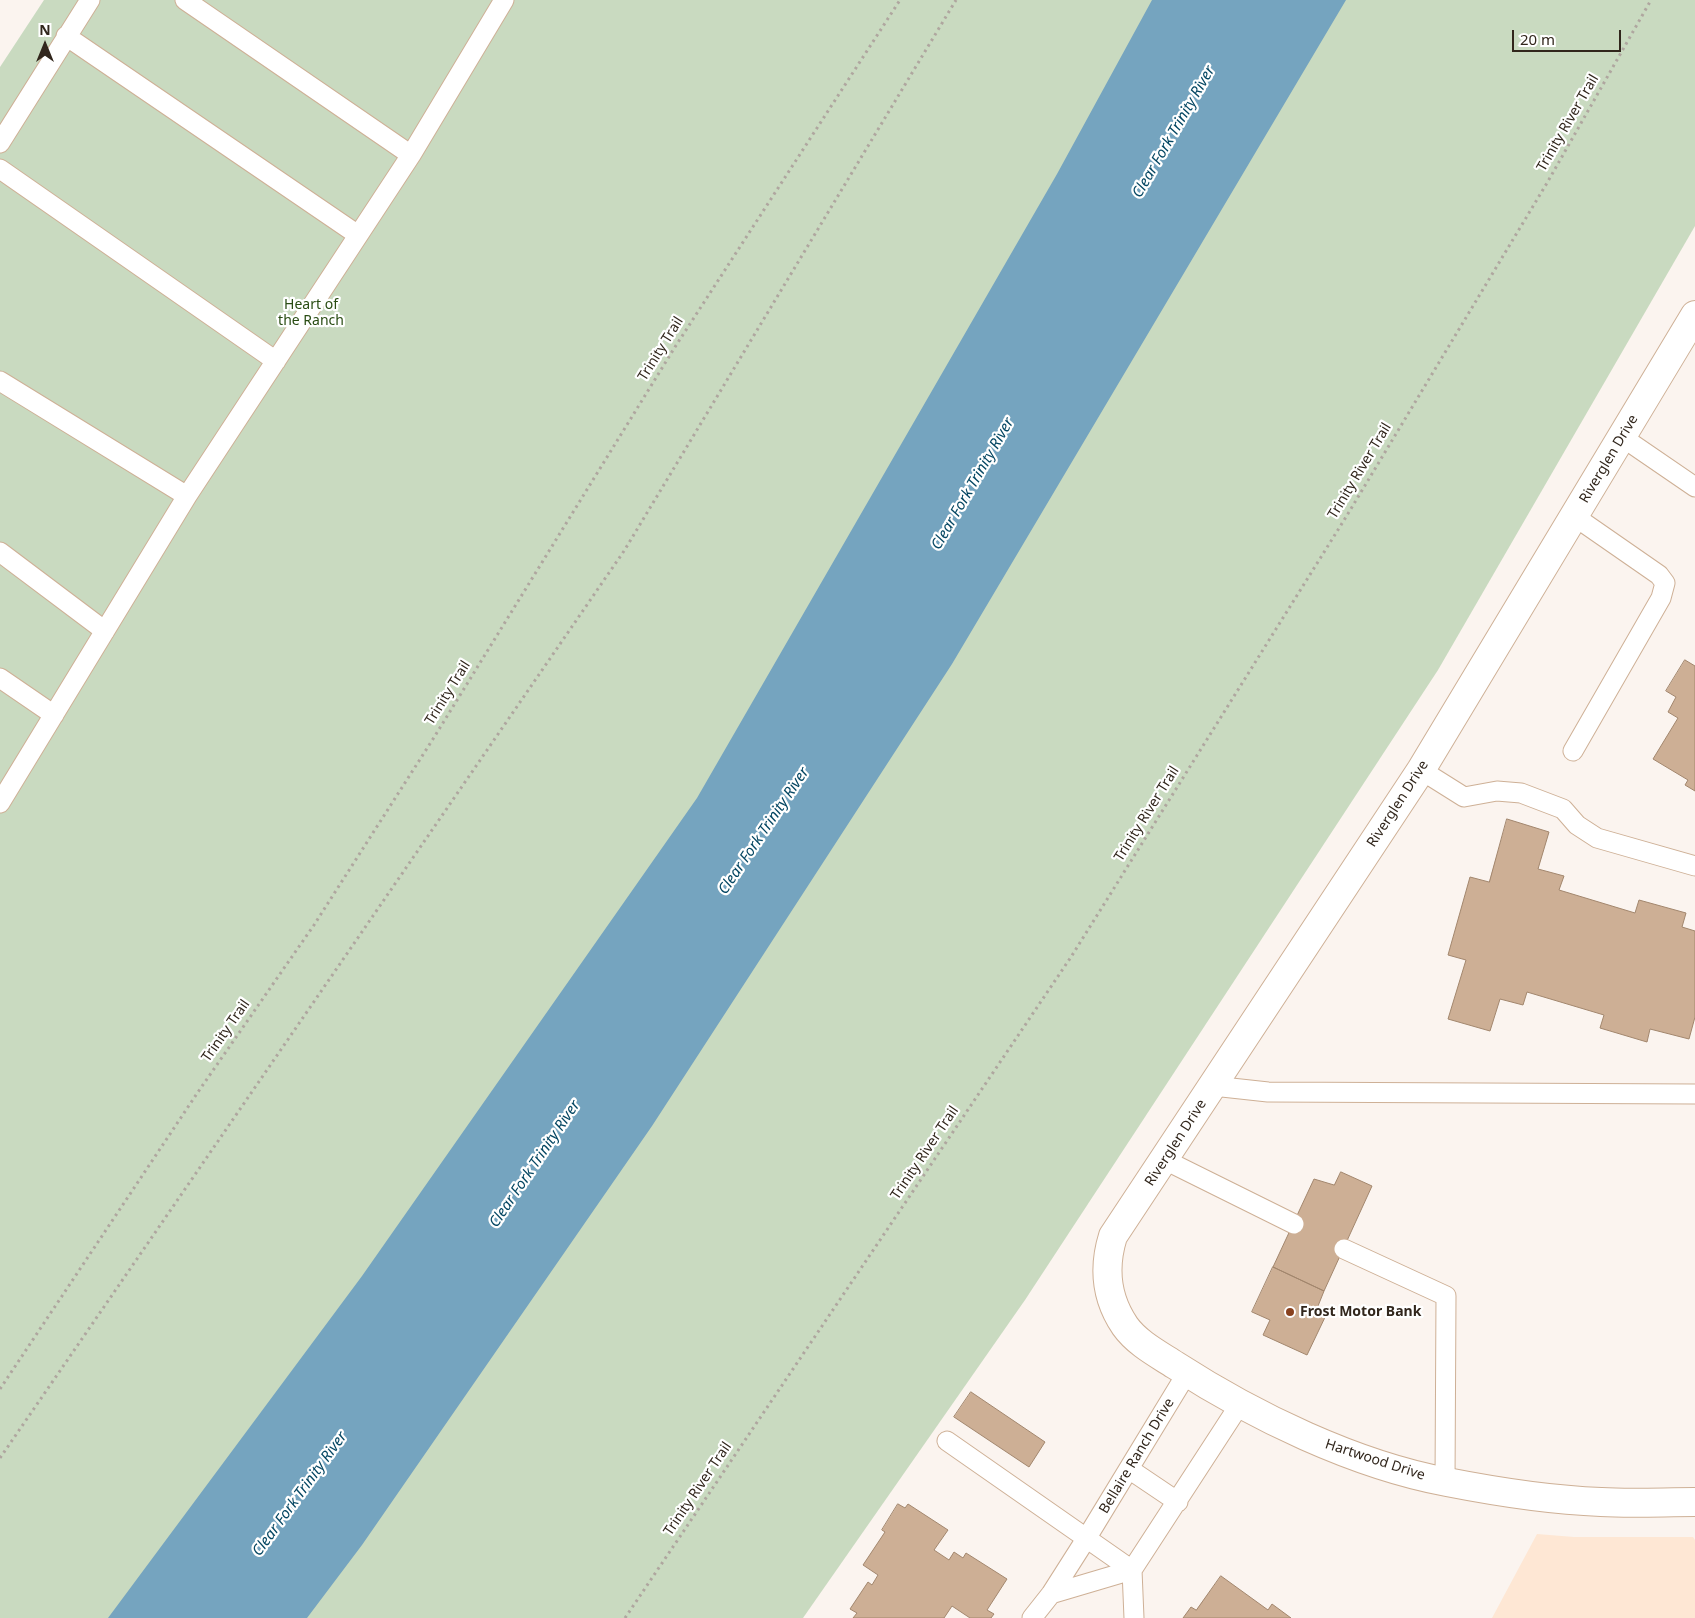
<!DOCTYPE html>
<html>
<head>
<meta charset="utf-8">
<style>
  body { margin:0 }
  #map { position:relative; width:1695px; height:1618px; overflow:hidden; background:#fbf4ef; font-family:"Noto Sans",sans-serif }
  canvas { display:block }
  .north { position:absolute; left:20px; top:20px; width:50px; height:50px; -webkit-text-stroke:4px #fff; paint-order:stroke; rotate:0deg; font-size:14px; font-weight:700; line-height:20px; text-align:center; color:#31261c }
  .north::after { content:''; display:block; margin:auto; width:18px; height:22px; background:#31261c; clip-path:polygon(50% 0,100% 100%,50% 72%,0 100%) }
  .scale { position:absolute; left:1512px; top:30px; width:109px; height:22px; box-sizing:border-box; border:2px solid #31261c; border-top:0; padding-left:6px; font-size:15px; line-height:18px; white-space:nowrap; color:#31261c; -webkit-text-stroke:4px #fff; paint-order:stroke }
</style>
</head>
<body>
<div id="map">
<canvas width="1695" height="1618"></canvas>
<div class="north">N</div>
<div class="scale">20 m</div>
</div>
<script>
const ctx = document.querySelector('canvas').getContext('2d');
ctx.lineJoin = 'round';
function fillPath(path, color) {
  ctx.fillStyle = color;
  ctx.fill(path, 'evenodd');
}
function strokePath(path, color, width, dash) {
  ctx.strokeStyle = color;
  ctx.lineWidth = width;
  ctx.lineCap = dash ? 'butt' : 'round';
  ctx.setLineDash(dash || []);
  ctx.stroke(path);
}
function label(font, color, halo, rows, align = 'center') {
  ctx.font = font + ' "Noto Sans",sans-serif';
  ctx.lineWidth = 4.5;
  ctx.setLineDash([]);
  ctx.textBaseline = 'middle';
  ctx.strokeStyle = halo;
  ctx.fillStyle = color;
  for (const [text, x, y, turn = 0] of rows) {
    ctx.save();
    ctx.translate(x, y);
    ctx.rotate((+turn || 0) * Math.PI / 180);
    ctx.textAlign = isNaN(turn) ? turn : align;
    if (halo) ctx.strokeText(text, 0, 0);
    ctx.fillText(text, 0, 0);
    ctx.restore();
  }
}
const built = new Path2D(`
  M1537,1534L1574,1537H1693L1695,1540V1618H1492Z`);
const green = new Path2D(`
  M44,0H1695V226L1438,670L1025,1300L803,1618H0V67Z`);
const water = new Path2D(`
  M1152,0H1346L952,664L652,1126L362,1545L307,1618H108L362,1276L697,798L1057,174Z`);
const building = new Path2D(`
  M1685,660L1695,666V791L1685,785L1688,780L1653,759L1678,718L1668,712L1676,697L1666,691Z
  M1507,819L1549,832L1538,869L1564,876L1559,890L1635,913L1639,900L1686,913L1682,927L1695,931V1017L1689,1039L1650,1029L1647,1042L1600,1028L1604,1015L1527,992L1523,1005L1500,999L1490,1031L1448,1019L1466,960L1448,955L1470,877L1489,882Z
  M1341,1172L1372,1186L1324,1291L1273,1267L1314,1179L1334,1185Z
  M1273,1267L1324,1291L1318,1306L1328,1311L1307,1355L1263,1335L1270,1320L1252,1312Z
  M971,1392L1045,1442L1029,1467L954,1417Z
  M898,1504L905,1508L908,1504L948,1530L934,1550L949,1560L954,1552L963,1558L966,1553L1007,1579L987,1610L994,1614L991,1618H970L952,1606L944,1618H853L857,1613L850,1609L868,1582L872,1585L878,1575L863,1565L885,1532L882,1530Z
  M1221,1576L1268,1610L1272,1604L1291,1618H1183L1191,1607L1196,1610Z`);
const path = new Path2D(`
  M0,1389L198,1092L314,925L433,739L675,347L900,0
  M0,1458L624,551L956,0
  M625,1618L1071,957L1346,517L1547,183L1651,0`);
const lane = new Path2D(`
  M185,0L411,155L187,496
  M66,36L358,235
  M0,143L90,0
  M411,155L504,0
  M0,169L276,361
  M0,381L187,496L0,803
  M1622,437L1695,487
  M0,552L105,631
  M0,678L54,715
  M1573,751L1661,598L1665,583L1659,575L1574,516
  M1421,770L1464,797L1497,791L1521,793L1563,809L1577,825L1597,838L1695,866
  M1213,1086L1268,1092L1695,1094
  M1165,1160L1294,1224
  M1344,1249L1446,1296L1445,1482
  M947,1441L1132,1570L1134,1618
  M1129,1469L1178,1502
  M1051,1594L1132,1570L1240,1404
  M1032,1618L1051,1594L1086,1539L1187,1373`);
const street = new Path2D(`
  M1695,315L1421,770L1113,1236C1103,1268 1106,1298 1125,1326C1137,1343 1158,1354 1175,1365C1254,1416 1355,1465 1447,1482C1498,1492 1549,1500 1601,1502C1632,1504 1664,1502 1695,1502`);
const markers = [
  [1290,1312,5,"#88411e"]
];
const streetNames = [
  ["Trinity River Trail",1568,123,-60],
  ["Trinity Trail",661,349,-58],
  ["Riverglen Drive",1609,459,-59],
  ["Trinity River Trail",1360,471,-59],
  ["Trinity Trail",448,693,-58],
  ["Riverglen Drive",1398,804,-57],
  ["Trinity River Trail",1147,814,-58],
  ["Trinity Trail",226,1031,-55],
  ["Riverglen Drive",1176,1143,-57],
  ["Trinity River Trail",925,1153,-56],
  ["Bellaire Ranch Drive",1137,1456,-59],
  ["Hartwood Drive",1375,1460,18],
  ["Trinity River Trail",698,1489,-56]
];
const parkNames = [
  ["Heart of",311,305],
  ["the Ranch",311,321]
];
const poiNames = [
  ["Frost Motor Bank",1300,1312]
];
const waterNames = [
  ["Clear Fork Trinity River",1174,132,-60],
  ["Clear Fork Trinity River",973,484,-60],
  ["Clear Fork Trinity River",764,831,-56],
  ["Clear Fork Trinity River",535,1164,-56],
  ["Clear Fork Trinity River",300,1494,-54]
];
fillPath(built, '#fee7d4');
fillPath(green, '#c9dac0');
fillPath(water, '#75a4bf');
fillPath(building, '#cdaf95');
strokePath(building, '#a2866d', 1);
strokePath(lane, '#ceb096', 21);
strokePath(street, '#ceb096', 30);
strokePath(path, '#afa69f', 3, [2.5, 4]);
strokePath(lane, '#fff', 19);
strokePath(street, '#fff', 28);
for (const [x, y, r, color] of markers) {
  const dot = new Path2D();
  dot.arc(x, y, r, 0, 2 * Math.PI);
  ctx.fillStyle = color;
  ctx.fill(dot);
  strokePath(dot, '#fff', 2);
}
label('14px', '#31261c', '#fff', streetNames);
label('14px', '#294c13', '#fff', parkNames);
label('bold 14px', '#31261c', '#fff', poiNames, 'left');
label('italic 15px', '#054763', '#fff', waterNames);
</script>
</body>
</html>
